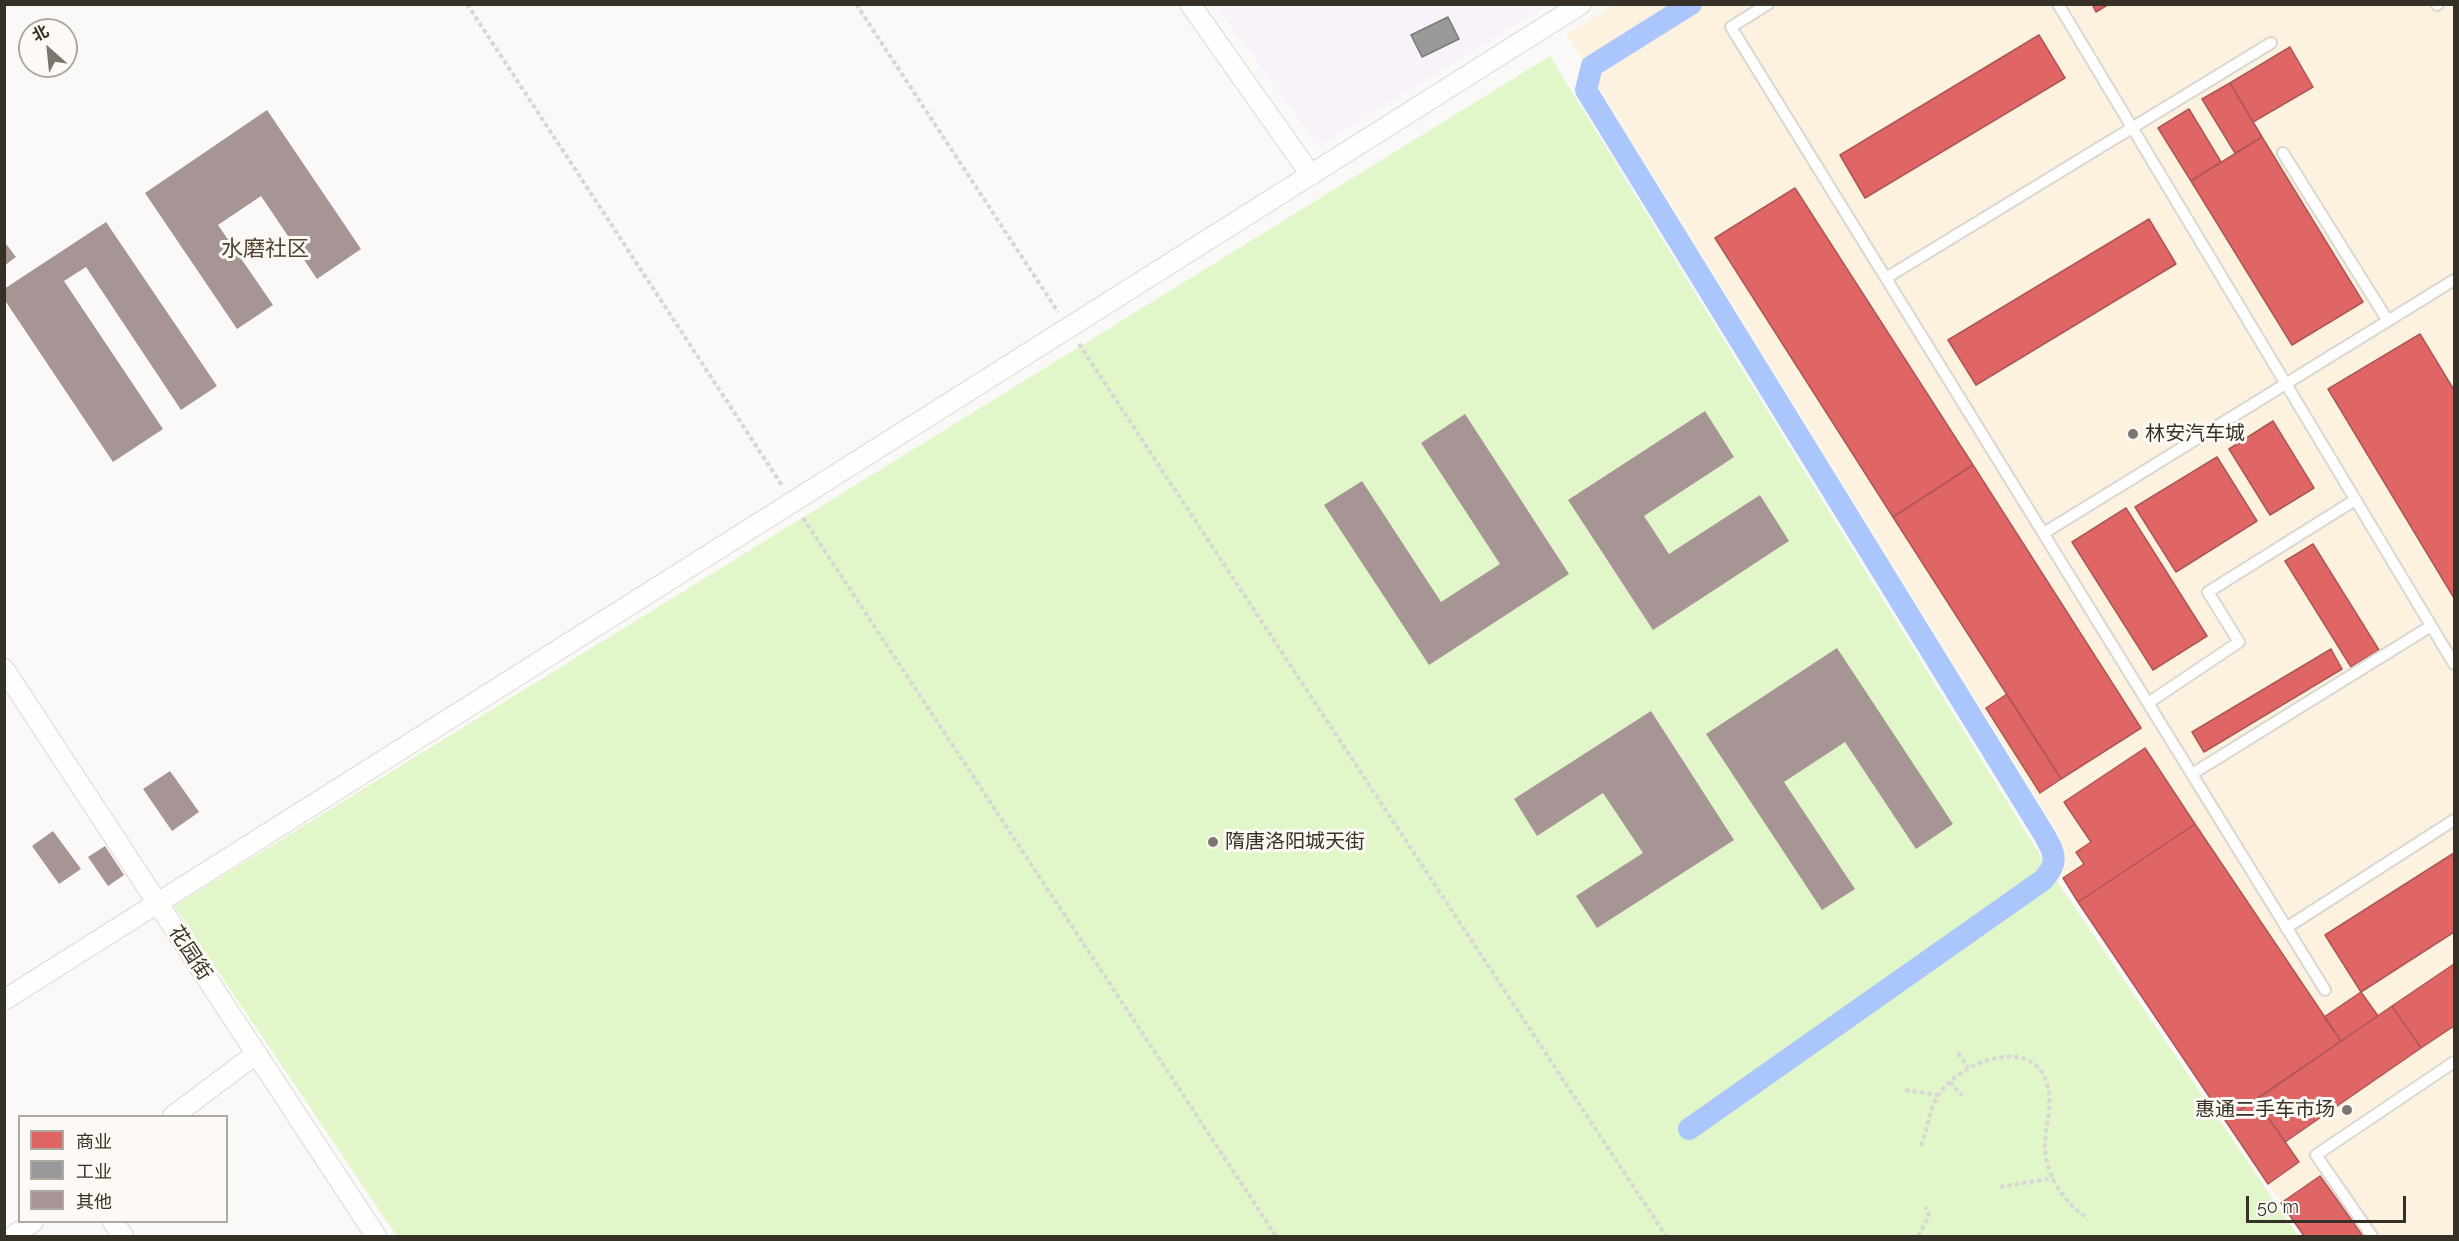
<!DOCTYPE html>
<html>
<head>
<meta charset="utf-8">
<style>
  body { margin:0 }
  #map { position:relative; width:2459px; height:1241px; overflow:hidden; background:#fbf9f7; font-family:Raleway,"Noto Sans SC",sans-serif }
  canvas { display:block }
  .frame { position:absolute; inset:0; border:6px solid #363127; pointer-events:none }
  .legend { position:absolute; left:18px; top:1115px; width:210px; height:108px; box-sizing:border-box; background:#fdfaf5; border:2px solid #adaaa3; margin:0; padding:8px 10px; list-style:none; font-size:18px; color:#363127 }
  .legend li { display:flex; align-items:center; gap:12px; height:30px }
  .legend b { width:30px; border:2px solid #adaaa3 }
  .north { position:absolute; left:18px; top:18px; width:60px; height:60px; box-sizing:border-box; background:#fdfaf5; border:2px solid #adaaa3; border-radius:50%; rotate:333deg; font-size:16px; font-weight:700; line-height:24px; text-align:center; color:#363127 }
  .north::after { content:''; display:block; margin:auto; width:21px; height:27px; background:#7b7770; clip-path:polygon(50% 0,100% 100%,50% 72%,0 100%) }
  .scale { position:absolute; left:2246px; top:1196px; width:160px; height:27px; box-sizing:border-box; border:3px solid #363127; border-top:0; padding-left:8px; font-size:18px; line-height:21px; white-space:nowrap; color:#363127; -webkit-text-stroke:4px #fdfaf5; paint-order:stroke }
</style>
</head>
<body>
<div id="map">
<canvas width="2459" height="1241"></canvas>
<div class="frame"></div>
<ul class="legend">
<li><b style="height:16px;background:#e06666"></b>商业</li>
<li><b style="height:16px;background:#999"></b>工业</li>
<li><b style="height:16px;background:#a79595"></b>其他</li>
</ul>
<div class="north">北</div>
<div class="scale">50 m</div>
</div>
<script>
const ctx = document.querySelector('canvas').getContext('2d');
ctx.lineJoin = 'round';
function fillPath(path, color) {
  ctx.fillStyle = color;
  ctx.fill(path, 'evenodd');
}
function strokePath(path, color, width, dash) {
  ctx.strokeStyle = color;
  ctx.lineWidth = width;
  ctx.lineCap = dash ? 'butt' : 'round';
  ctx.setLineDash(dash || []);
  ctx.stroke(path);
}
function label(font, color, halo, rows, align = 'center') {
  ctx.font = font + ' Raleway,"Noto Sans SC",sans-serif';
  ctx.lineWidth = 6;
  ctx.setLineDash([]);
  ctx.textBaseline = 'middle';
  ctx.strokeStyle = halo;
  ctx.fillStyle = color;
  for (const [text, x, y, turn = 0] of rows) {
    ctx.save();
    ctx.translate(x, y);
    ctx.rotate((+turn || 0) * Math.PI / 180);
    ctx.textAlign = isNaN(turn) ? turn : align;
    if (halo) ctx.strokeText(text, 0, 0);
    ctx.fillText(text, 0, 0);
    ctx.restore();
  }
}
const built = new Path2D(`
  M1614,4L2454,5V1236H2304L2225,1120L2063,878L2058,833L1566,34Z`);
const industrial = new Path2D(`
  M1216,5H1548L1318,147Z`);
const green = new Path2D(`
  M1550,56L2046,865L2298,1236H397L174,906Z`);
const shops = new Path2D(`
  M2092,4H2109L2096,12Z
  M2039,35L2065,78L1865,198L1840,155Z
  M2290,47L2313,87L2253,122L2230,83Z
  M2230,83L2262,137L2235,153L2202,99Z
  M2189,109L2221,162L2191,181L2158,128Z
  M2262,137L2363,302L2292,345L2191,181Z
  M1795,188L1973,465L1893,517L1715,238Z
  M2149,219L2176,264L1976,385L1948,340Z
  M2420,334L2454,390V598L2328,389Z
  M2273,421L2314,488L2270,515L2229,449Z
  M2217,457L2257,521L2176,572L2135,507Z
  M1973,465L2141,728L2061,779L1893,517Z
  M2126,508L2207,636L2153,670L2072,542Z
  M2313,544L2379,650L2351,667L2285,561Z
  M2331,649L2342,669L2204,752L2192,732Z
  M2007,694L2061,779L2040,793L1986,708Z
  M2145,748L2195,824L2078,902L2063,878L2084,864L2076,852L2091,842L2064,802Z
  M2195,824L2341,1041L2225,1120L2078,902Z
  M2454,853V932L2361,992L2325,935Z
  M2454,964V1026L2421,1048L2392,1006Z
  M2361,992L2378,1016L2341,1041L2324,1017Z
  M2392,1006L2421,1048L2285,1142L2256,1100Z
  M2256,1100L2299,1162L2268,1184L2225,1120Z
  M2320,1176L2363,1236H2304L2281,1203Z`);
const industry = new Path2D(`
  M1448,17L1459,39L1422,57L1411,35Z`);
const canal = new Path2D(`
  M1689,1129L2043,880C2058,863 2056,856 2045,836L1586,90L1592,66L1691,4`);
const building = new Path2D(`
  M267,110L361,249L317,279L261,196L218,225L273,305L237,329L145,193Z
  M106,222L217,386L181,410L86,267L64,281L163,429L113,462L4,299V289Z
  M7,245L16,257L4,266V247Z
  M1705,411L1734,457L1644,516L1669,554L1760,495L1789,541L1653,630L1568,500Z
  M1465,414L1569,574L1429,665L1324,505L1362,481L1441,602L1500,564L1421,443Z
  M1837,648L1953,824L1916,849L1845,742L1784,782L1855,889L1822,910L1706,734Z
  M1651,711L1734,840L1597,928L1576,896L1643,853L1603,793L1537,836L1514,799Z
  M170,771L199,812L172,831L143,789Z
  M53,831L81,869L59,884L32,846Z
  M105,846L124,875L108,886L88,857Z`);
const path = new Path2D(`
  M467,4L783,487
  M856,4L1058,312
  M1079,344L1666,1236
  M803,518L1276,1236
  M1958,1053L1968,1068
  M1950,1082L1962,1096
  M1905,1090L1938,1095
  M1921,1146C1928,1129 1929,1109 1939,1094C1959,1063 2032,1033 2047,1084C2053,1103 2046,1124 2045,1143C2044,1175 2064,1202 2088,1219
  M2000,1187L2053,1178
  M1918,1236L1929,1216L1926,1207`);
const lane = new Path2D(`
  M1768,4L1731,27L2325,990
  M2058,4L2454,664
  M2437,5L2438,4
  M2283,153L2388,321
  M1886,278L2271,43
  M2044,533L2454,280
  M2148,703L2239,642L2208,592L2355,500
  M2192,774L2431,626
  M2286,928L2454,820
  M2372,1236L2316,1155L2454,1062`);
const street = new Path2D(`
  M1190,4L1311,175
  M4,669L376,1236
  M4,1000L1581,4
  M173,1116L256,1054
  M113,1222L123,1236
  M13,1236L33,1222`);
const markers = [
  [2133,434,6,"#7b7770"],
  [1213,842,6,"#7b7770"],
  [2347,1110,6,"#7b7770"]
];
const poiNames = [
  ["林安汽车城",2145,434],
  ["隋唐洛阳城天街",1225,842],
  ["惠通二手车市场",2335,1110,"right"]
];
const streetNames = [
  ["花园街",190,953,57]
];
const quarterNames = [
  ["水磨社区",265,249]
];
fillPath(built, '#fdf2df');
fillPath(industrial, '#f8f2fa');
fillPath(green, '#e1f6c9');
fillPath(shops, '#e06666');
strokePath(shops, '#ad5653', 1.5);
fillPath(industry, '#999');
strokePath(industry, '#7b7a77', 1.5);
strokePath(canal, '#aac6fd', 22);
fillPath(building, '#a79595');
strokePath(lane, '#dbd7d1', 14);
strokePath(street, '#dbd7d1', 22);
strokePath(path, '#d9d6d5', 4, [4.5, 3]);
strokePath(lane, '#fefefe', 10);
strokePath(street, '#fefefe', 20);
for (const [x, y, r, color] of markers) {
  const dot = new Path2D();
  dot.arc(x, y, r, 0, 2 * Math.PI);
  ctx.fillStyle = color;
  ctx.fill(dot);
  strokePath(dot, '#fdfaf5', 2);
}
label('20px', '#363127', '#fdfaf5', poiNames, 'left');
label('20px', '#363127', '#fdfaf5', streetNames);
label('22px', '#4f442f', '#fdfaf5', quarterNames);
</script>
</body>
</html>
